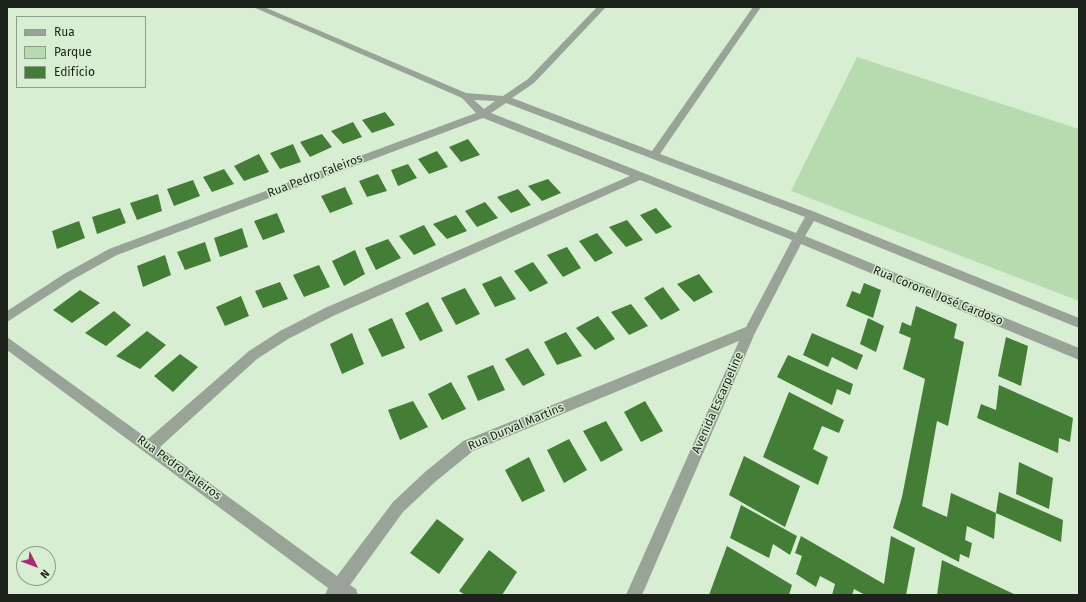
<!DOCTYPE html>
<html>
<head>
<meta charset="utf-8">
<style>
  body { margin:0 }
  #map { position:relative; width:1086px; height:602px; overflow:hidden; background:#d8eed3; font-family:"Fira Sans",sans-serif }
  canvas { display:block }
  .frame { position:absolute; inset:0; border:8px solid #1c231a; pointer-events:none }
  .legend { position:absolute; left:16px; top:16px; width:130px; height:72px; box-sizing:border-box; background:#d8eed3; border:1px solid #8d9d89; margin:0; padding:5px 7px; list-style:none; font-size:12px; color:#1c231a }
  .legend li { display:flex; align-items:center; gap:8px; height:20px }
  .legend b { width:20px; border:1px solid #8d9d89 }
  .north { position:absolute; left:16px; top:546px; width:40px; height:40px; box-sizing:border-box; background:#d8eed3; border:1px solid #8d9d89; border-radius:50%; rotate:132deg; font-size:11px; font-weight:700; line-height:16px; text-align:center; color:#1c231a }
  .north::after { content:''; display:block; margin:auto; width:14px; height:18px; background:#ab2975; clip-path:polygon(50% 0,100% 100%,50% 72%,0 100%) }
</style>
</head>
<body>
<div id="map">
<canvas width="1086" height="602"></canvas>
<div class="frame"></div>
<ul class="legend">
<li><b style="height:5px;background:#9aa398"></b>Rua</li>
<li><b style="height:11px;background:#b7dbae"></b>Parque</li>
<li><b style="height:11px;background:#447d36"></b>Edifício</li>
</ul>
<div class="north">N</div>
</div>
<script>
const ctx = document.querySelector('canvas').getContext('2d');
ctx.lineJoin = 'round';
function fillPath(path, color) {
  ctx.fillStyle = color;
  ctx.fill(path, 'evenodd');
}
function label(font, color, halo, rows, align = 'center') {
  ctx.font = font + ' "Fira Sans",sans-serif';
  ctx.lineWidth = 3;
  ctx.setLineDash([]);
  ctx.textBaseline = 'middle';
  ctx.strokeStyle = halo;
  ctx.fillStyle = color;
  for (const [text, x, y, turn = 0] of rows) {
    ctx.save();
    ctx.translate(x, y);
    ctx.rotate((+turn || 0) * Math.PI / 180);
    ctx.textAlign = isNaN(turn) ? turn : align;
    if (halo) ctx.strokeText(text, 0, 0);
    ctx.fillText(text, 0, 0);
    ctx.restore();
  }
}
const green = new Path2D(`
  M857,57L1079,129V301L791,191Z`);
const building = new Path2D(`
  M385,112L395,125L372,133L362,120Z
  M353,122L362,137L343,144L331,131Z
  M322,134L332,147L310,157L300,142Z
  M468,139L480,155L461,162L449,147Z
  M293,144L301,162L280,169L270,153Z
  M437,151L448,167L429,174L418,159Z
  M259,154L269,172L244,181L234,166Z
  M408,164L417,178L398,186L391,170Z
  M224,169L234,184L212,192L203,177Z
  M378,174L387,191L367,197L359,181Z
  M548,179L561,193L542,201L528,186Z
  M193,180L200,196L174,206L167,189Z
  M345,187L353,204L330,213L321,196Z
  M518,189L531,205L511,213L497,197Z
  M158,194L162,211L137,220L130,203Z
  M485,202L498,218L477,227L465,211Z
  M120,208L126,223L97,234L92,217Z
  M656,208L672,227L656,234L640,215Z
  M277,213L285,232L263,240L254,221Z
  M456,215L467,231L447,239L433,224Z
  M627,220L643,240L626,247L609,227Z
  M79,221L85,238L57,249L52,231Z
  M424,225L436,245L414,255L399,236Z
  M242,228L248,247L220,257L214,238Z
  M597,233L613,253L595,262L579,241Z
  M388,239L401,258L376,270L365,248Z
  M205,242L211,261L185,270L177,252Z
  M567,247L581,268L563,277L547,255Z
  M355,250L365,274L344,286L332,261Z
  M165,255L171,275L143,287L137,266Z
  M533,262L548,283L530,292L514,271Z
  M319,265L330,287L304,297L293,275Z
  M699,274L713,292L694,302L677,284Z
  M501,276L516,299L495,307L482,284Z
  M280,282L288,299L263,308L255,291Z
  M864,283L881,290L873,318L846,306L852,291L860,294Z
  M663,287L680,310L661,320L644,298Z
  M465,288L480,314L456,325L441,298Z
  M80,290L100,303L72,323L53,310Z
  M241,296L249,316L225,326L216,307Z
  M428,302L443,331L420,341L405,313Z
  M631,304L648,326L629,335L611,312Z
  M916,306L957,324L954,338L964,342L948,426L937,421L922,506L947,517L951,493L996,513L999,492L1063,520L1061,542L996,513L994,539L967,526L965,540L972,543L969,558L960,554L959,562L893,528L902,497L925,379L903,369L911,338L899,333L902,322L911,326Z
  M114,311L131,325L106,346L85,333Z
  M598,316L615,339L595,350L576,328Z
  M392,318L405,348L382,357L368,329Z
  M868,318L884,326L876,352L860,344Z
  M147,331L166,345L140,369L116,356Z
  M566,332L582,356L557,365L544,342Z
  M352,333L364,364L342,374L330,344Z
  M812,333L863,355L857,370L832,357L828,367L803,355Z
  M1006,337L1028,346L1021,386L998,376Z
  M528,348L545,375L523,386L505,359Z
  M180,354L198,367L173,392L154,376Z
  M788,355L853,384L850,395L837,389L832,405L777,377Z
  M493,365L505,390L478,401L467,376Z
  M451,382L466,409L442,420L428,394Z
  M999,385L1073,418L1070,442L1059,438L1058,453L977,418L981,404L996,410Z
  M789,392L844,420L839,433L822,426L813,449L828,457L818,485L763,457Z
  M413,401L428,427L400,440L388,410Z
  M645,401L663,431L641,442L624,412Z
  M606,421L623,450L601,462L583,431Z
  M569,439L587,470L564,483L547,450Z
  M744,456L800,486L785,527L729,495Z
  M529,457L545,491L522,502L505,470Z
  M1019,462L1053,478L1049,509L1016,494Z
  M741,505L797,536L790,555L773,544L769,558L730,538Z
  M437,519L464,539L439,574L410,553Z
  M801,536L884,584L891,536L915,548L906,595H865L854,589L852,595H832L835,584L820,576L816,587L796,574L802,556L795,553Z
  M727,546L792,585L789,595H709Z
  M489,550L517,572L502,595H465L459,591Z
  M942,560L1016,595H937Z`);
const street = new Path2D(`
  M253,7H264L466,93L503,96L528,79L597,7H606L534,83L512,98L652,151L753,7H761L660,154L815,212L1079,318V328L814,221L805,236L1079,348V360L801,244L755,333L642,595H626L739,341L473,451L435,482L403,512L350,585L356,589L358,595H325L328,588L7,350V337L148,439L249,351L280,331L325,308L630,176L483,118L117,255L72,280L7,322V311L64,274L109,249L476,113L462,98ZM474,100L495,101L484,109ZM506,103L805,217L796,233L491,113ZM640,180L792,240L746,327L463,441L425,472L393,502L337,576L160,447L257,359L288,339L333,316Z`);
const streetNames = [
  ["Rua Pedro Faleiros",315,176,-21],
  ["Rua Coronel José Cardoso",938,296,22],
  ["Avenida Escarpeline",718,403,-66],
  ["Rua Durval Martins",516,427,-23],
  ["Rua Pedro Faleiros",179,468,36]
];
fillPath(green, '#b7dbae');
fillPath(building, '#447d36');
fillPath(street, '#9aa398');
label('12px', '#1c231a', '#d8eed3', streetNames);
</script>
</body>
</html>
